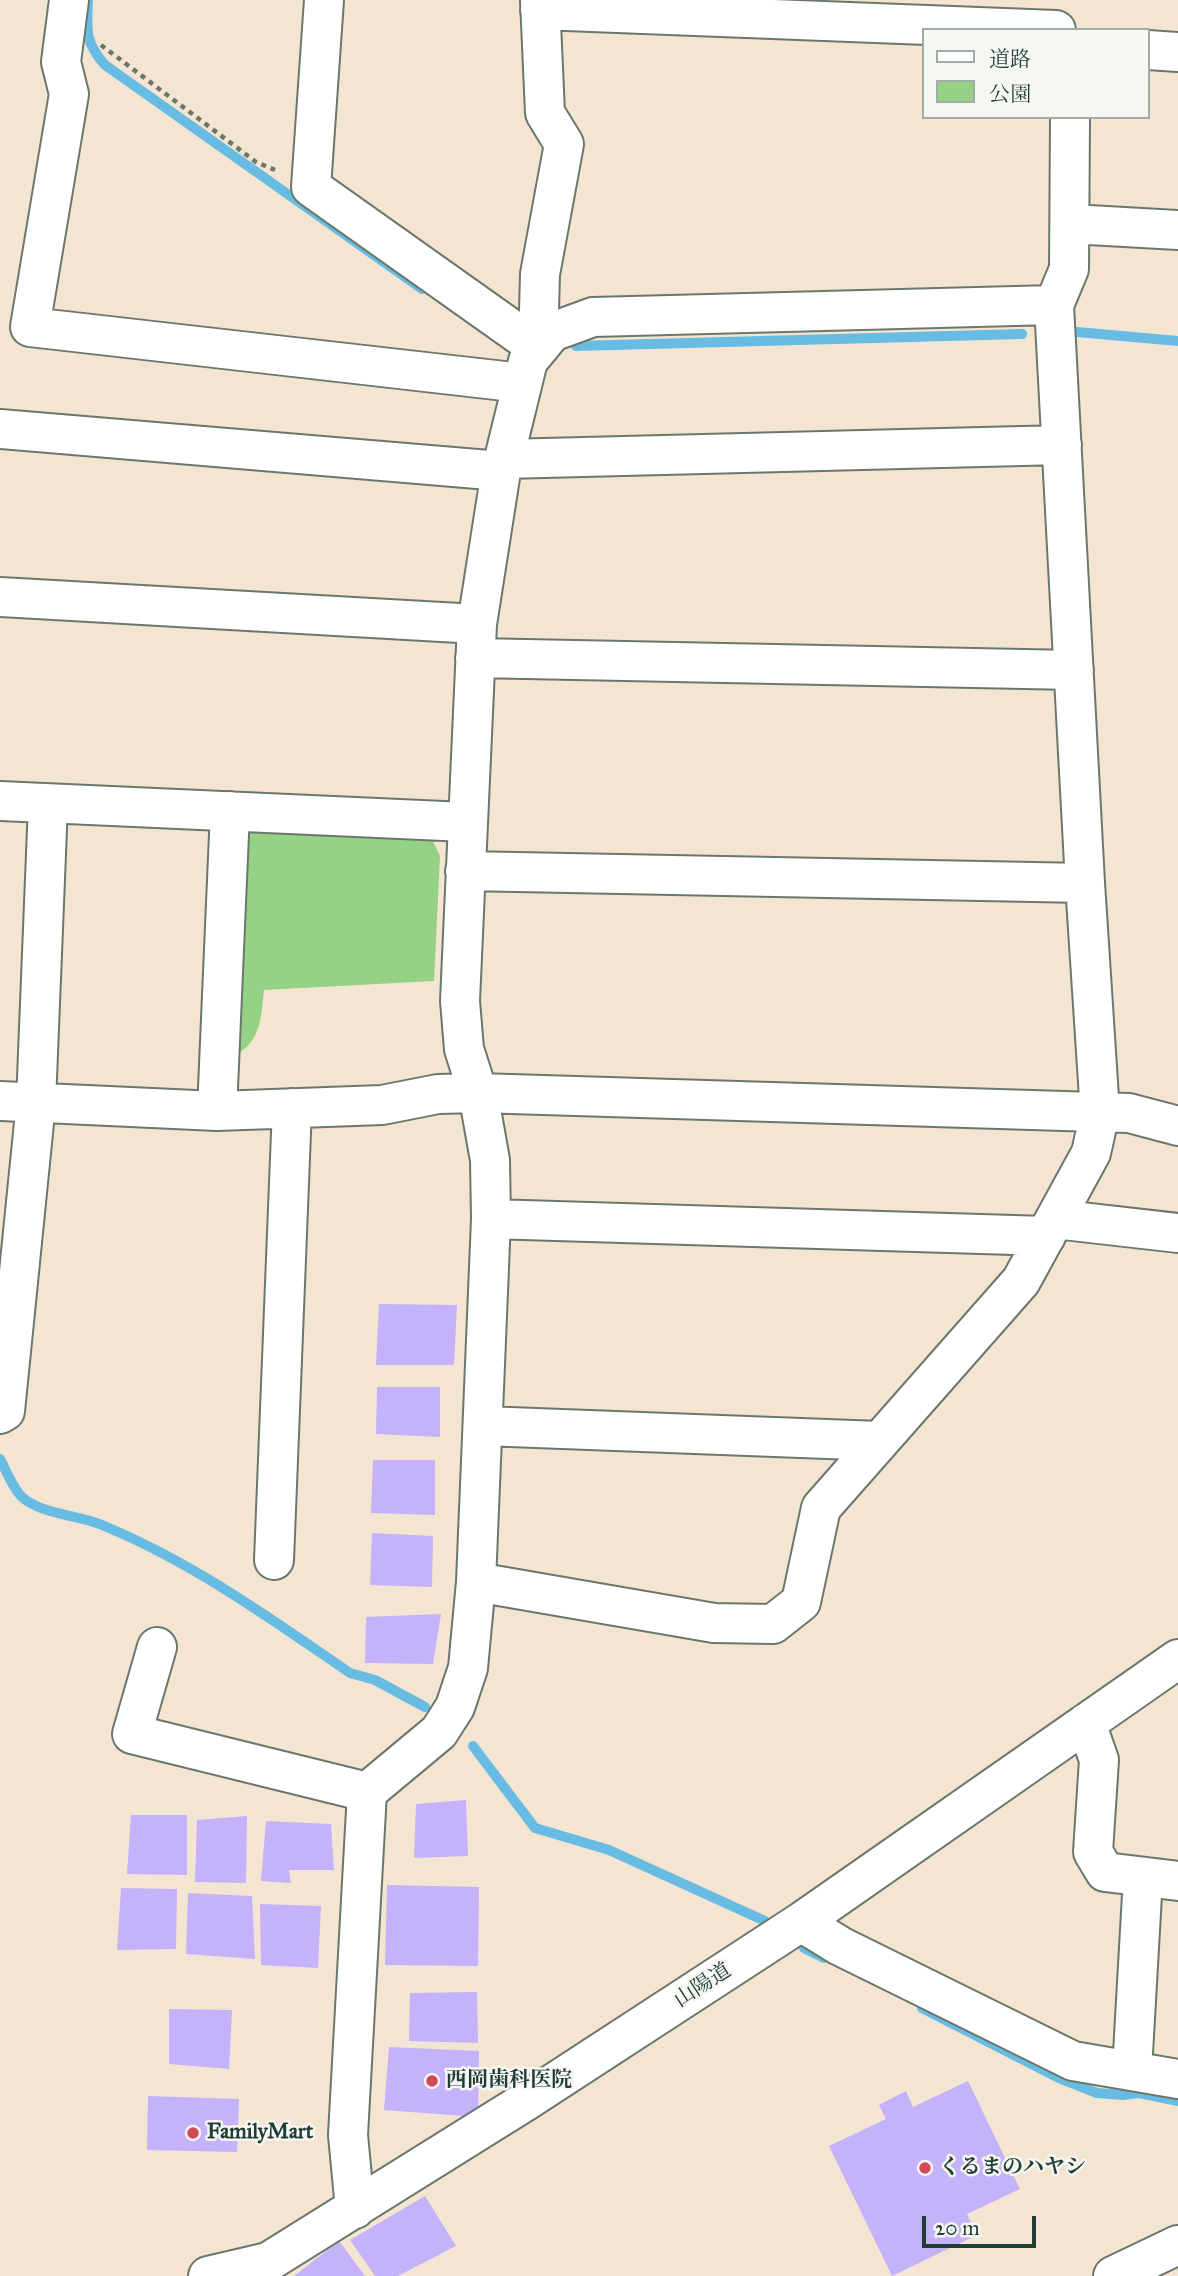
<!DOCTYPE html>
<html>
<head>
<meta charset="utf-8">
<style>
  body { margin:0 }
  #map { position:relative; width:1178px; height:2276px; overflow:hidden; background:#f4e5d2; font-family:"IM FELL Great Primer","Noto Serif JP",serif }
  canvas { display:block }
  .legend { position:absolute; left:922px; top:28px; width:228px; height:91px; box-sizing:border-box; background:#f6f6f2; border:2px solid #a0aca6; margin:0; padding:9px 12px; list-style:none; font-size:21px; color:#1f3d34 }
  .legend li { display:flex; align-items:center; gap:14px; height:35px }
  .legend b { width:35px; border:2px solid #a0aca6 }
  .scale { position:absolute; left:922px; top:2216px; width:114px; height:32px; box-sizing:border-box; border:4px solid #1f3d34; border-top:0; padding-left:9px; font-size:21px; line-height:24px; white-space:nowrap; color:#1f3d34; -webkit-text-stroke:5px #f6f6f2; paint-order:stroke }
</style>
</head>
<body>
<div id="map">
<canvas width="1178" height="2276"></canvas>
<ul class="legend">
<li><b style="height:9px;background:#fff"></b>道路</li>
<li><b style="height:19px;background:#96d286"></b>公園</li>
</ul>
<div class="scale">20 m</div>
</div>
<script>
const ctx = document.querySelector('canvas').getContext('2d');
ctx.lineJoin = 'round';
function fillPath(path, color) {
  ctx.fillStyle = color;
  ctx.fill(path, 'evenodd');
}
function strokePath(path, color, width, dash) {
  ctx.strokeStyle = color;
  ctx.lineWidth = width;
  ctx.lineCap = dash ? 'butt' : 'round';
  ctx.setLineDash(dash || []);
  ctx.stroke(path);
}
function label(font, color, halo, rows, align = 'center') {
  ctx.font = font + ' "IM FELL Great Primer","Noto Serif JP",serif';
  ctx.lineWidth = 5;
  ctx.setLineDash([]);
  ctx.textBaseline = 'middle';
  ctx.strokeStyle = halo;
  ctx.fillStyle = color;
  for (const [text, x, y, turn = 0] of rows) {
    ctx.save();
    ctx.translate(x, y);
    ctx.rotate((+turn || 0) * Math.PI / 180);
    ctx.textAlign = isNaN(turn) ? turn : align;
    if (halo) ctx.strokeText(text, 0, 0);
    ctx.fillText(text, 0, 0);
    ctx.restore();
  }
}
const green = new Path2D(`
  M241,826L433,841L440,856L434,981L264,990C261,1019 261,1044 231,1057Z`);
const stream = new Path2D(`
  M88,0C87,30 84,41 105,65L422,289
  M1077,332L1178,341
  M576,346L1022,334
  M0,1459C6,1470 12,1487 21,1496C39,1514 78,1515 102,1525C192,1562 270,1618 350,1673L375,1680L425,1707
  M473,1746L535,1828L609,1850L765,1921
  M804,1948L824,1958
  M922,2008L1059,2078L1097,2093L1123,2095L1139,2093L1178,2101`);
const building = new Path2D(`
  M379,1304L457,1305L454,1365H376Z
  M377,1387H440V1437L376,1434Z
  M373,1460H435V1515L371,1513Z
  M372,1533L433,1536L432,1587L370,1585Z
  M441,1614L433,1664L365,1663L366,1617Z
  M466,1800L468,1856L414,1858L416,1804Z
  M131,1815H187V1875L127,1874Z
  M247,1816L246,1883L195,1882L197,1820Z
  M266,1821L331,1824L334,1870H289L291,1883L261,1881Z
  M387,1885L479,1887L478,1966L385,1965Z
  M121,1888L177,1889L176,1949L117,1950Z
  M188,1893L252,1896L255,1959L186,1954Z
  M260,1904L321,1906L318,1968L261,1965Z
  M477,1992L478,2043L409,2041L410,1993Z
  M169,2009L232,2010L229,2069L169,2064Z
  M389,2047L479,2051L478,2117L384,2110Z
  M968,2081L1020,2189L967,2214L977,2235L892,2276L829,2146L886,2119L879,2105L906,2091L913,2107Z
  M148,2096L239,2099L237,2152L147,2150Z
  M425,2196L456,2246L398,2276H375L350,2240Z
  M339,2241L365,2276H294Z`);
const path = new Path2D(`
  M101,45L256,162L275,170`);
const minor = new Path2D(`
  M69,0L61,62L69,94L30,327L522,383
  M324,0L311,187L538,348L540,274L564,144L545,113L540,0
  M540,10L1056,30
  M1148,50L1178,52
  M1071,224L1178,230
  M0,429L501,471
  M504,459L1062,445
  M0,597L477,624
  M475,658L1074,670
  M0,801L466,822
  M465,871L1085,883
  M0,1101L217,1111L382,1105L438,1094L478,1093L1129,1113L1178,1126
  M217,1111L230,811
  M491,1219L1046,1236
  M1055,1219L1178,1233
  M0,1414L5,1411L36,1103L48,804
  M483,1426L880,1441
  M274,1560L292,1108
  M476,1582L714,1623L773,1624L801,1602L821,1508L1021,1281L1091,1153L1100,1113L1085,883L1054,305L1069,269L1070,117
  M157,1647L132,1734L367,1792
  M1086,1723L1099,1760L1093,1852L1105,1872L1178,1881
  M801,1922L840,1946L1073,2061L1178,2079
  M1132,2071L1143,1877
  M355,2209L348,2135L367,1792L439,1732L455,1707L468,1668L476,1582L491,1219L490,1160L478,1093L464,1049L460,1001L477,624L501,471L528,361L552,332L593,317L1054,305
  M208,2276L268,2262L526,2101L801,1922L1178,1659`);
const highway = new Path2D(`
  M1113,2276L1178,2245`);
const markers = [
  [432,2081,7,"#d1495b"],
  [193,2133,7,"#d1495b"],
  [925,2168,7,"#d1495b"]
];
const streetNames = [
  ["山陽道",703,1986,-33]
];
const poiNames = [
  ["西岡歯科医院",446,2081],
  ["FamilyMart",207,2133],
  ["くるまのハヤシ",939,2168]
];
fillPath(green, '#96d286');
strokePath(stream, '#68bce4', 10);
fillPath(building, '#c4b2fa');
strokePath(minor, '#6a786b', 42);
strokePath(highway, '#6a786b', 42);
strokePath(path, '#6a786b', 4.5, [5, 5]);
strokePath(minor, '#fff', 38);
strokePath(highway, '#fff', 38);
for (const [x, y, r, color] of markers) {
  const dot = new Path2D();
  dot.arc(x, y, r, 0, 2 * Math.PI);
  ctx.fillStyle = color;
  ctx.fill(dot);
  strokePath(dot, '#f6f6f2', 2.5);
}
label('21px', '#1f3d34', '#f6f6f2', streetNames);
label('bold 21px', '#1f3d34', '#f6f6f2', poiNames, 'left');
</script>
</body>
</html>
